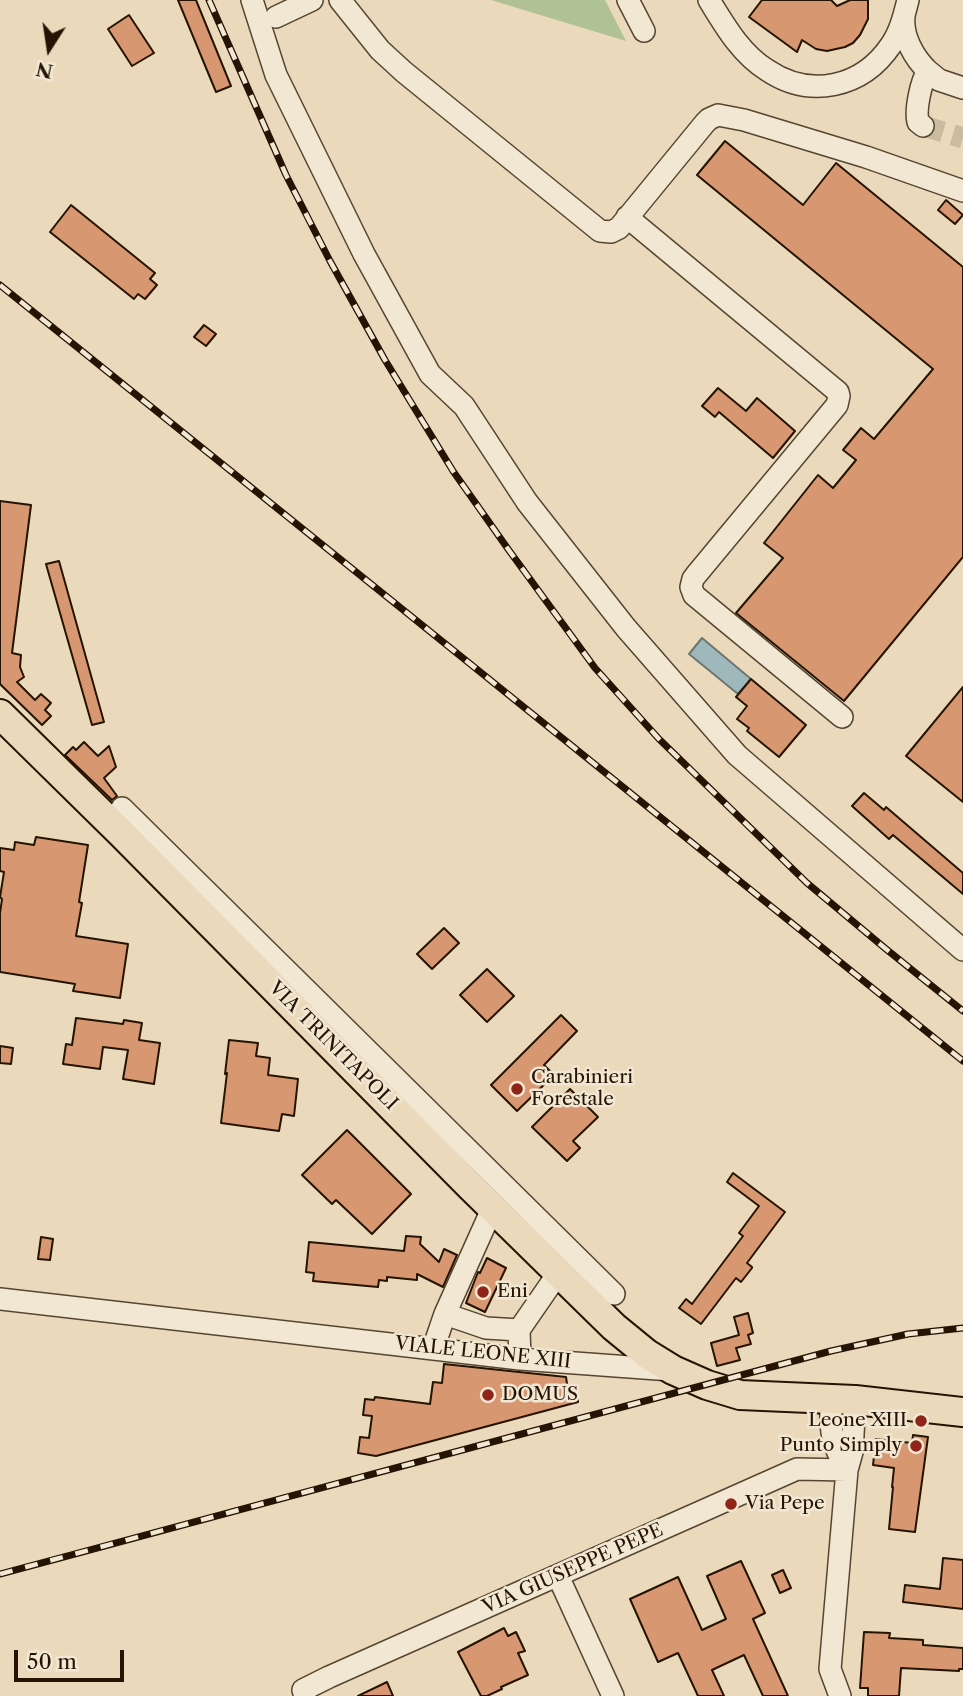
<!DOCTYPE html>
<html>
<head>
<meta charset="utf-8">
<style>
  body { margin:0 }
  #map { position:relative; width:963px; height:1696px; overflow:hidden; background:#eadabb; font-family:"Libre Caslon Text",serif }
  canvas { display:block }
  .north { position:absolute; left:14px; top:14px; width:70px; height:70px; -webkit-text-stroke:5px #f1e7d3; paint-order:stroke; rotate:192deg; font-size:19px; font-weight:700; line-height:28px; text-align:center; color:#251303 }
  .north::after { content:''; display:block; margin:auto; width:24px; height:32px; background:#251303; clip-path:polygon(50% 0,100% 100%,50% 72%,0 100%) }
  .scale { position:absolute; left:14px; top:1650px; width:110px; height:32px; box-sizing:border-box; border:4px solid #251303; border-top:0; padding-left:9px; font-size:21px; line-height:24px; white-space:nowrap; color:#251303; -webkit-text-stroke:5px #f1e7d3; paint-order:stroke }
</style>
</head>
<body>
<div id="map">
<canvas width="963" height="1696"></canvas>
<div class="north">N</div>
<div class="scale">50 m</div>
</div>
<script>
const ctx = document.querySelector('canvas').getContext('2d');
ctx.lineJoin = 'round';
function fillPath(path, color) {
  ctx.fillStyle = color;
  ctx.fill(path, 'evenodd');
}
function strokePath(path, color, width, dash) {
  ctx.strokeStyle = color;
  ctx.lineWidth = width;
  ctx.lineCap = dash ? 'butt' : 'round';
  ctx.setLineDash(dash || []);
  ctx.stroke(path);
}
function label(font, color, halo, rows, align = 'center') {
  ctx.font = font + ' "Libre Caslon Text",serif';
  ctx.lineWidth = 5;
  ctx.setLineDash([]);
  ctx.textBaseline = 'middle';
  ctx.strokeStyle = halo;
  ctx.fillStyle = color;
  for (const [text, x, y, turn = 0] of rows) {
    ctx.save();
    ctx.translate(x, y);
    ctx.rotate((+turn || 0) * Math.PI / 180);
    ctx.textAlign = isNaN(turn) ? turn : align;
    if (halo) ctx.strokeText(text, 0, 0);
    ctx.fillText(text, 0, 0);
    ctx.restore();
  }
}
const green = new Path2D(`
  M491,0H605L626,41Z`);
const water = new Path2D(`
  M702,638L751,679L738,694L689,654Z`);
const building = new Path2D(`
  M178,0H196L231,86L216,92Z
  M762,0H831L837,6L850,0H868V19L860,35L853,43L845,47L827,51L816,49L802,40L797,52L749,17Z
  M129,15L154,53L132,66L108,29Z
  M725,141L803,205L836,163L963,267V557L844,701L736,613L783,558L764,543L818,475L833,488L856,460L843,450L861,428L874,439L933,369L697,175Z
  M946,200L963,215L955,224L938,210Z
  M71,205L155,273L150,279L157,285L145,299L138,294L134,299L50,232Z
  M204,325L216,334L206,346L194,337Z
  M718,388L746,411L757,398L795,431L773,458L719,412L715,417L702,406Z
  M0,501L31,505L12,653L21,655L20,667L24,677L17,682L35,700L41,694L51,703L45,710L51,716L42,725L0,684Z
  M59,561L104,722L92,725L46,564Z
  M751,679L806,725L779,757L747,731L749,728L737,719L747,706L736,697Z
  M963,687V802L906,756Z
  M84,742L98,756L109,746L116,767L104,778L117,796L112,800L65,755L73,747L76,750Z
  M864,793L884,810L886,807L963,873V894L893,835L889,839L852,806Z
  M36,837L88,845L79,902L82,903L76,936L128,944L120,998L73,991L75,984L0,972V913L2,899L0,897L4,872L0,871V848L14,850L15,842L34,845Z
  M444,928L459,943L432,969L417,954Z
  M487,969L514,996L487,1022L460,995Z
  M561,1015L577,1031L544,1065L554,1075L517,1111L491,1085Z
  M76,1018L123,1024L124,1020L142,1023L139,1040L160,1043L154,1084L123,1079L128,1050L103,1047L100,1069L63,1064L66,1044L72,1045Z
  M229,1040L258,1043L256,1056L270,1058L268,1075L298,1079L294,1116L282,1114L279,1131L221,1123L227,1073L225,1074Z
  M0,1046L13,1048L11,1064L0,1063Z
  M570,1089L598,1117L573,1141L580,1148L567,1161L532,1127Z
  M347,1130L411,1194L372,1234L336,1200L332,1204L302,1175Z
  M733,1173L785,1212L747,1263L752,1267V1268L741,1282L736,1278L701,1324L679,1308L686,1299L692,1304L743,1236L739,1233L759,1206L727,1182Z
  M406,1236L421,1237L420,1244L439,1262L444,1249L457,1255L443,1287L417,1274V1280L387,1277V1281L379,1280L378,1287L313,1281L314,1273L306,1272L309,1242L404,1251Z
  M41,1237L53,1239L50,1260L38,1259Z
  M487,1258L506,1268L485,1312L466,1303L478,1272L480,1273Z
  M748,1313L753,1333L748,1335L751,1344L736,1348L740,1360L717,1366L711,1343L739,1335L734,1317Z
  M444,1364L566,1377L568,1391L576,1390L578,1402L376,1456L358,1453L360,1437L369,1438L372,1416L363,1415L365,1399L374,1400L375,1397L430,1404L433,1382L442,1383Z
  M913,1435L928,1437L915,1532L889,1529L893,1487H892L894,1468L873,1465L876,1439L912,1443Z
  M943,1558L963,1560V1609L903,1602L905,1585L940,1589Z
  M741,1561L765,1613L753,1619L788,1696H763L744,1655L712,1670L724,1696H698L678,1653L658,1662L630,1599L678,1577L702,1630L726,1619L707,1576Z
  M783,1570L791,1588L780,1593L772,1575Z
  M504,1628L508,1636L516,1632L525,1651L518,1653L528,1675L501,1687L502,1689L487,1696H481L458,1652Z
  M864,1632L890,1633L889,1638L923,1640V1645L963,1648V1669H959V1671L901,1668L899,1696H868V1688H860Z
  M387,1682L393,1696H358Z`);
const minorTunnel = new Path2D(`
  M923,126L963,138`);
const minor = new Path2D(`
  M252,0L276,75L364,254L430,374L464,406L527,502L626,628L737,755L963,950
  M340,0L380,50L404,72L600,231L611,232L619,228L705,123L709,119L718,115L744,120L866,157L963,191
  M628,0L644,31
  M709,0C725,26 741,54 767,70C810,99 862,88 891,45C900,32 904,16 908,0
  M276,17L312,0
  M904,17C902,36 914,58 928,71C921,81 915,110 918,122L923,126
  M928,71L939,80L963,88
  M627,217L838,392L839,396L837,405L696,575L693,579L691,587L694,595L842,717
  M122,808L614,1294
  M0,1299L520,1359L671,1370
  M445,1314L486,1328L519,1330
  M433,1349L445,1314L493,1207
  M520,1359L519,1330L559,1272
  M831,1399C830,1430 831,1443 847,1470
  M558,1576L613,1696
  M305,1696L303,1690L329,1677L797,1469L847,1470
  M840,1696L830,1669L847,1470L852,1452L855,1400`);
const major = new Path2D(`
  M0,714L122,834L470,1186L614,1327L647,1354L673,1370L707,1385L740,1395L855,1400L963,1412`);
const rail = new Path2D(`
  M209,0L286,175L330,261L385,360L453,471L508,549L595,668L659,739L807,883L886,949L963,1011
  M0,285L963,1061
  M0,1574L831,1351L908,1334L963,1328`);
const markers = [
  [517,1089,7,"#8f2418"],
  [483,1292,7,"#8f2418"],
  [488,1395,7,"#8f2418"],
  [921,1421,7,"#8f2418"],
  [916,1446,7,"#8f2418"],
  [731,1504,7,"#8f2418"]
];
const streetNames = [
  ["VIA TRINITAPOLI",333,1046,45],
  ["VIALE LEONE XIII",483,1353,6],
  ["VIA GIUSEPPE PEPE",573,1569,-24]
];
const poiNames = [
  ["Carabinieri",531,1078],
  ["Forestale",531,1100],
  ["Eni",497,1292],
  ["DOMUS",502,1395],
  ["Leone XIII",907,1421,"right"],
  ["Punto Simply",902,1446,"right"],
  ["Via Pepe",745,1504]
];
fillPath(green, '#b0c196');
fillPath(water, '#9eb8bc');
strokePath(water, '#6e7672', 2);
fillPath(building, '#d79771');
strokePath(building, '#251303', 2);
strokePath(minorTunnel, '#ccbc9f', 21, [21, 10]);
strokePath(minor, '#564531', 24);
strokePath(major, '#251303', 32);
strokePath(minor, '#f1e7d3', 21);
strokePath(major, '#eadabb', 28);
strokePath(rail, '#251303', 7);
strokePath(rail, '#f1e7d3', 4.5, [13]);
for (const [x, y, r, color] of markers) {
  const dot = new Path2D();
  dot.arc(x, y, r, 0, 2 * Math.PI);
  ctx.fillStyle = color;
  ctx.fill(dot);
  strokePath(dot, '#f1e7d3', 2.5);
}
label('19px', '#251303', '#f1e7d3', streetNames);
label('19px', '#251303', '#f1e7d3', poiNames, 'left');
</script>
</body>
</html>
